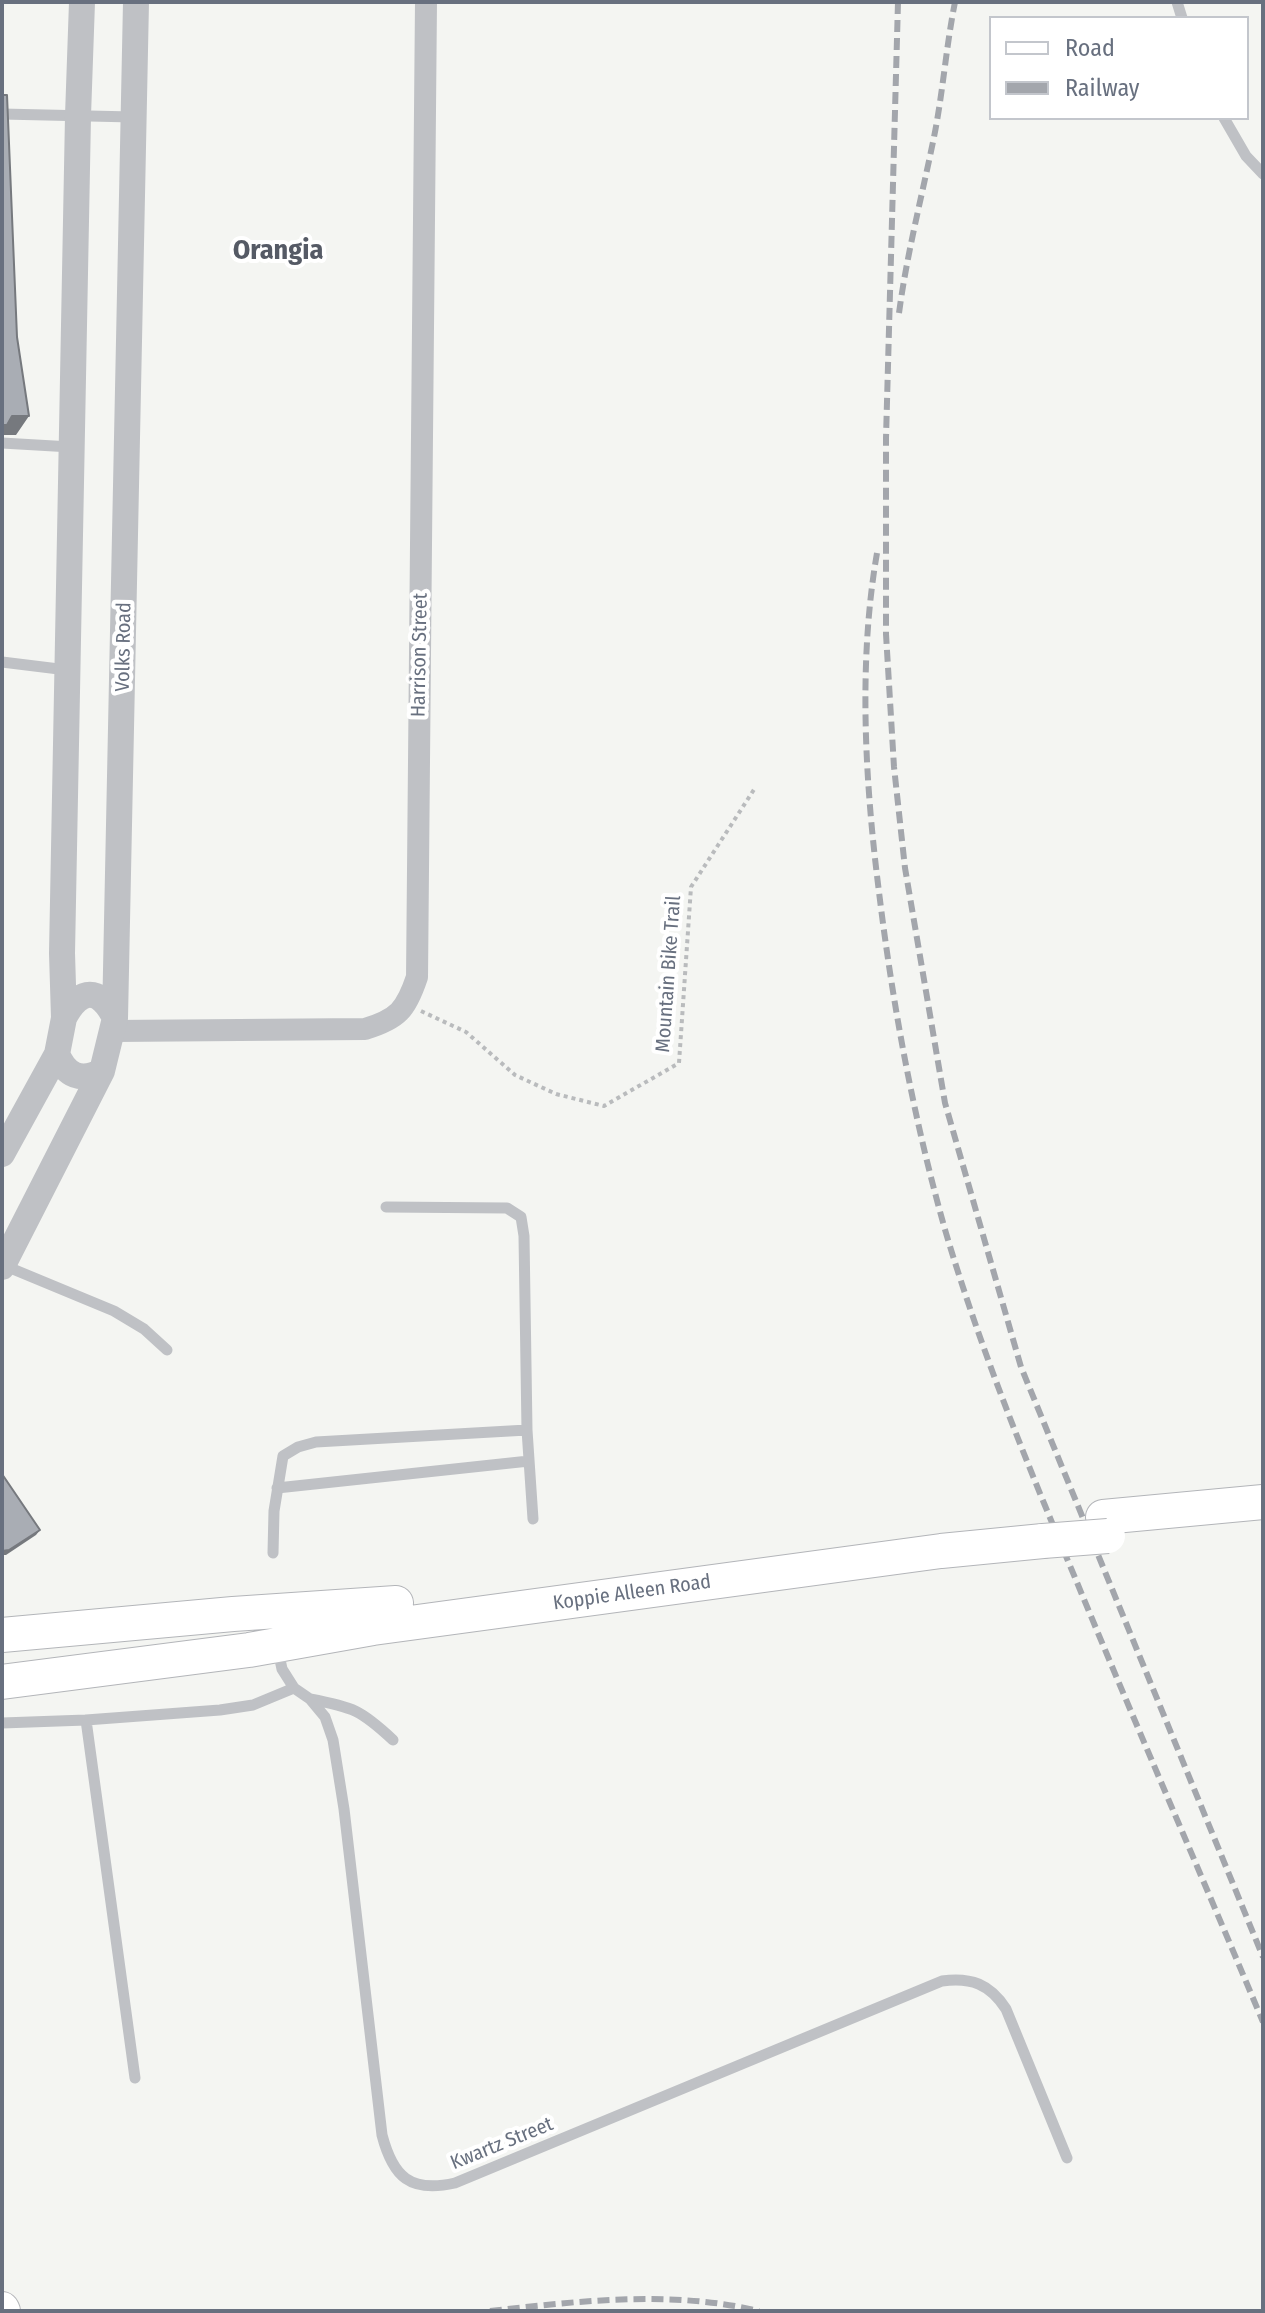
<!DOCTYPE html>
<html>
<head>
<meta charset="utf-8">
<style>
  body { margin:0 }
  #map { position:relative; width:1265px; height:2313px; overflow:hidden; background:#f4f5f2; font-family:"Fira Sans Condensed",sans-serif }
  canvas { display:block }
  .frame { position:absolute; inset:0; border:4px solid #68707f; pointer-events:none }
  .legend { position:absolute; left:989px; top:16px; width:260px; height:104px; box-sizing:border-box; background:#fff; border:2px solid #c3c6cc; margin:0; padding:10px 14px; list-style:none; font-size:24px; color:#68707f }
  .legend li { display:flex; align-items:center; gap:16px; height:40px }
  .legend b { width:40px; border:2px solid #c3c6cc }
</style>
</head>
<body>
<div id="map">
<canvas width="1265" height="2313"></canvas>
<div class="frame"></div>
<ul class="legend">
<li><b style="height:10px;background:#fff"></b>Road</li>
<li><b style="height:10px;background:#a3a6ac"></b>Railway</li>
</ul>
</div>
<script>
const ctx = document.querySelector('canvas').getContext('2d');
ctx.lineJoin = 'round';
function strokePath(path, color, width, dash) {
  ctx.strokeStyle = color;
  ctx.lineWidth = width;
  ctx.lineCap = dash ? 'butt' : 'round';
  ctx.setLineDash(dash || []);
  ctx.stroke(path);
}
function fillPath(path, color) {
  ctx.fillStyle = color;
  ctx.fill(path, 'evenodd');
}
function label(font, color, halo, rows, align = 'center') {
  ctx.font = font + ' "Fira Sans Condensed",sans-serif';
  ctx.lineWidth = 8;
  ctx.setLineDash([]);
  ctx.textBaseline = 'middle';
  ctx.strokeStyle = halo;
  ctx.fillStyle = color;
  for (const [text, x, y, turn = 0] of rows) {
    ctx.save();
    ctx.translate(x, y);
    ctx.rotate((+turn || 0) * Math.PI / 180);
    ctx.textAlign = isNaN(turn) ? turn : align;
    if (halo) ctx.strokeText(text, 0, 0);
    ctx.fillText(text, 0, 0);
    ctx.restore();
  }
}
const path = new Path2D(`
  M421,1011L466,1032L515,1075L556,1094L604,1106L679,1063L691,887L755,788`);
const service = new Path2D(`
  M1177,2L1182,18
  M2,114L133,117
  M1224,118L1246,156L1263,174
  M2,443L71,447
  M2,662L67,670
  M386,1207L507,1208L521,1217L524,1236L527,1430L533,1519
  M3,1265L114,1311L144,1329L167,1350
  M277,1488L529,1461
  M273,1553L274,1511L283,1456L298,1447L316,1442L527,1430
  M278,1650L282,1669L294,1688L310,1699L325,1717L333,1740L344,1809L382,2135C393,2177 410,2193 455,2183L942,1981C971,1977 990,1984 1006,2009L1067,2158
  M310,1699C353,1707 361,1710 393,1740
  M86,1720L135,2078
  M2,1723L86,1720L220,1710L253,1705L294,1688`);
const minor = new Path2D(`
  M114,1031L365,1029C398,1019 406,1010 417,977L426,2`);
const tertiary = new Path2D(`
  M64,1018C80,987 100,987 115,1018
  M57,1054C66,1076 81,1082 102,1071
  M2,1154L57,1054L64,1018L62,953L78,116L82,2
  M2,1267L102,1071L115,1018L136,2`);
const primary = new Path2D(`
  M1103,1517L1263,1502
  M2,1635L233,1614L396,1603
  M2,1682L249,1650L373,1628L941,1551L1043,1541
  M2,2309L3,2311`);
const rail = new Path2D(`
  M898,2L886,438V634L894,767L905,868L945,1103L1021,1367L1263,1957
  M899,313C907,253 922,196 934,137C943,92 946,47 955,2
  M877,553C858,662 865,782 879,892C893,1007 914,1121 946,1233C981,1351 1028,1466 1076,1580C1137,1728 1201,1874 1263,2022
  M490,2311C579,2301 671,2290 759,2311`);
const primaryBridge = new Path2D(`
  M1043,1541L1108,1536`);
const shadedWall = new Path2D(`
  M12,416H29L16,435H2V425Z
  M40,1530L36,1535L6,1555H2V1551Z`);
const building = new Path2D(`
  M2,95H7L17,337L29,416H12L7,425H2Z
  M2,1474L40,1530L9,1550L2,1551Z`);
const streetNames = [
  ["Volks Road",124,647,-89],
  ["Harrison Street",420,655,-89],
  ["Mountain Bike Trail",669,974,-86],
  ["Koppie Alleen Road",632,1593,-8],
  ["Kwartz Street",502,2144,-22]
];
const districtNames = [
  ["Orangia",278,251]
];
strokePath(primary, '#b3b5b9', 36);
strokePath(path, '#b9bbbd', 4, [4, 4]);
strokePath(service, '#bfc1c5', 11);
strokePath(minor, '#bfc1c5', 22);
strokePath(tertiary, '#bfc1c5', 26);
strokePath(primary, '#fff', 34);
strokePath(rail, '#a3a6ac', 6, [12, 6]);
strokePath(primaryBridge, '#b3b5b9', 36, []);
strokePath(primaryBridge, '#fff', 34);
fillPath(shadedWall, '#76797e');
fillPath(building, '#a9adb4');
strokePath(building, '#76797e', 2);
label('20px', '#68707f', '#fff', streetNames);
label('bold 28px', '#555a65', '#fff', districtNames);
</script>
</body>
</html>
